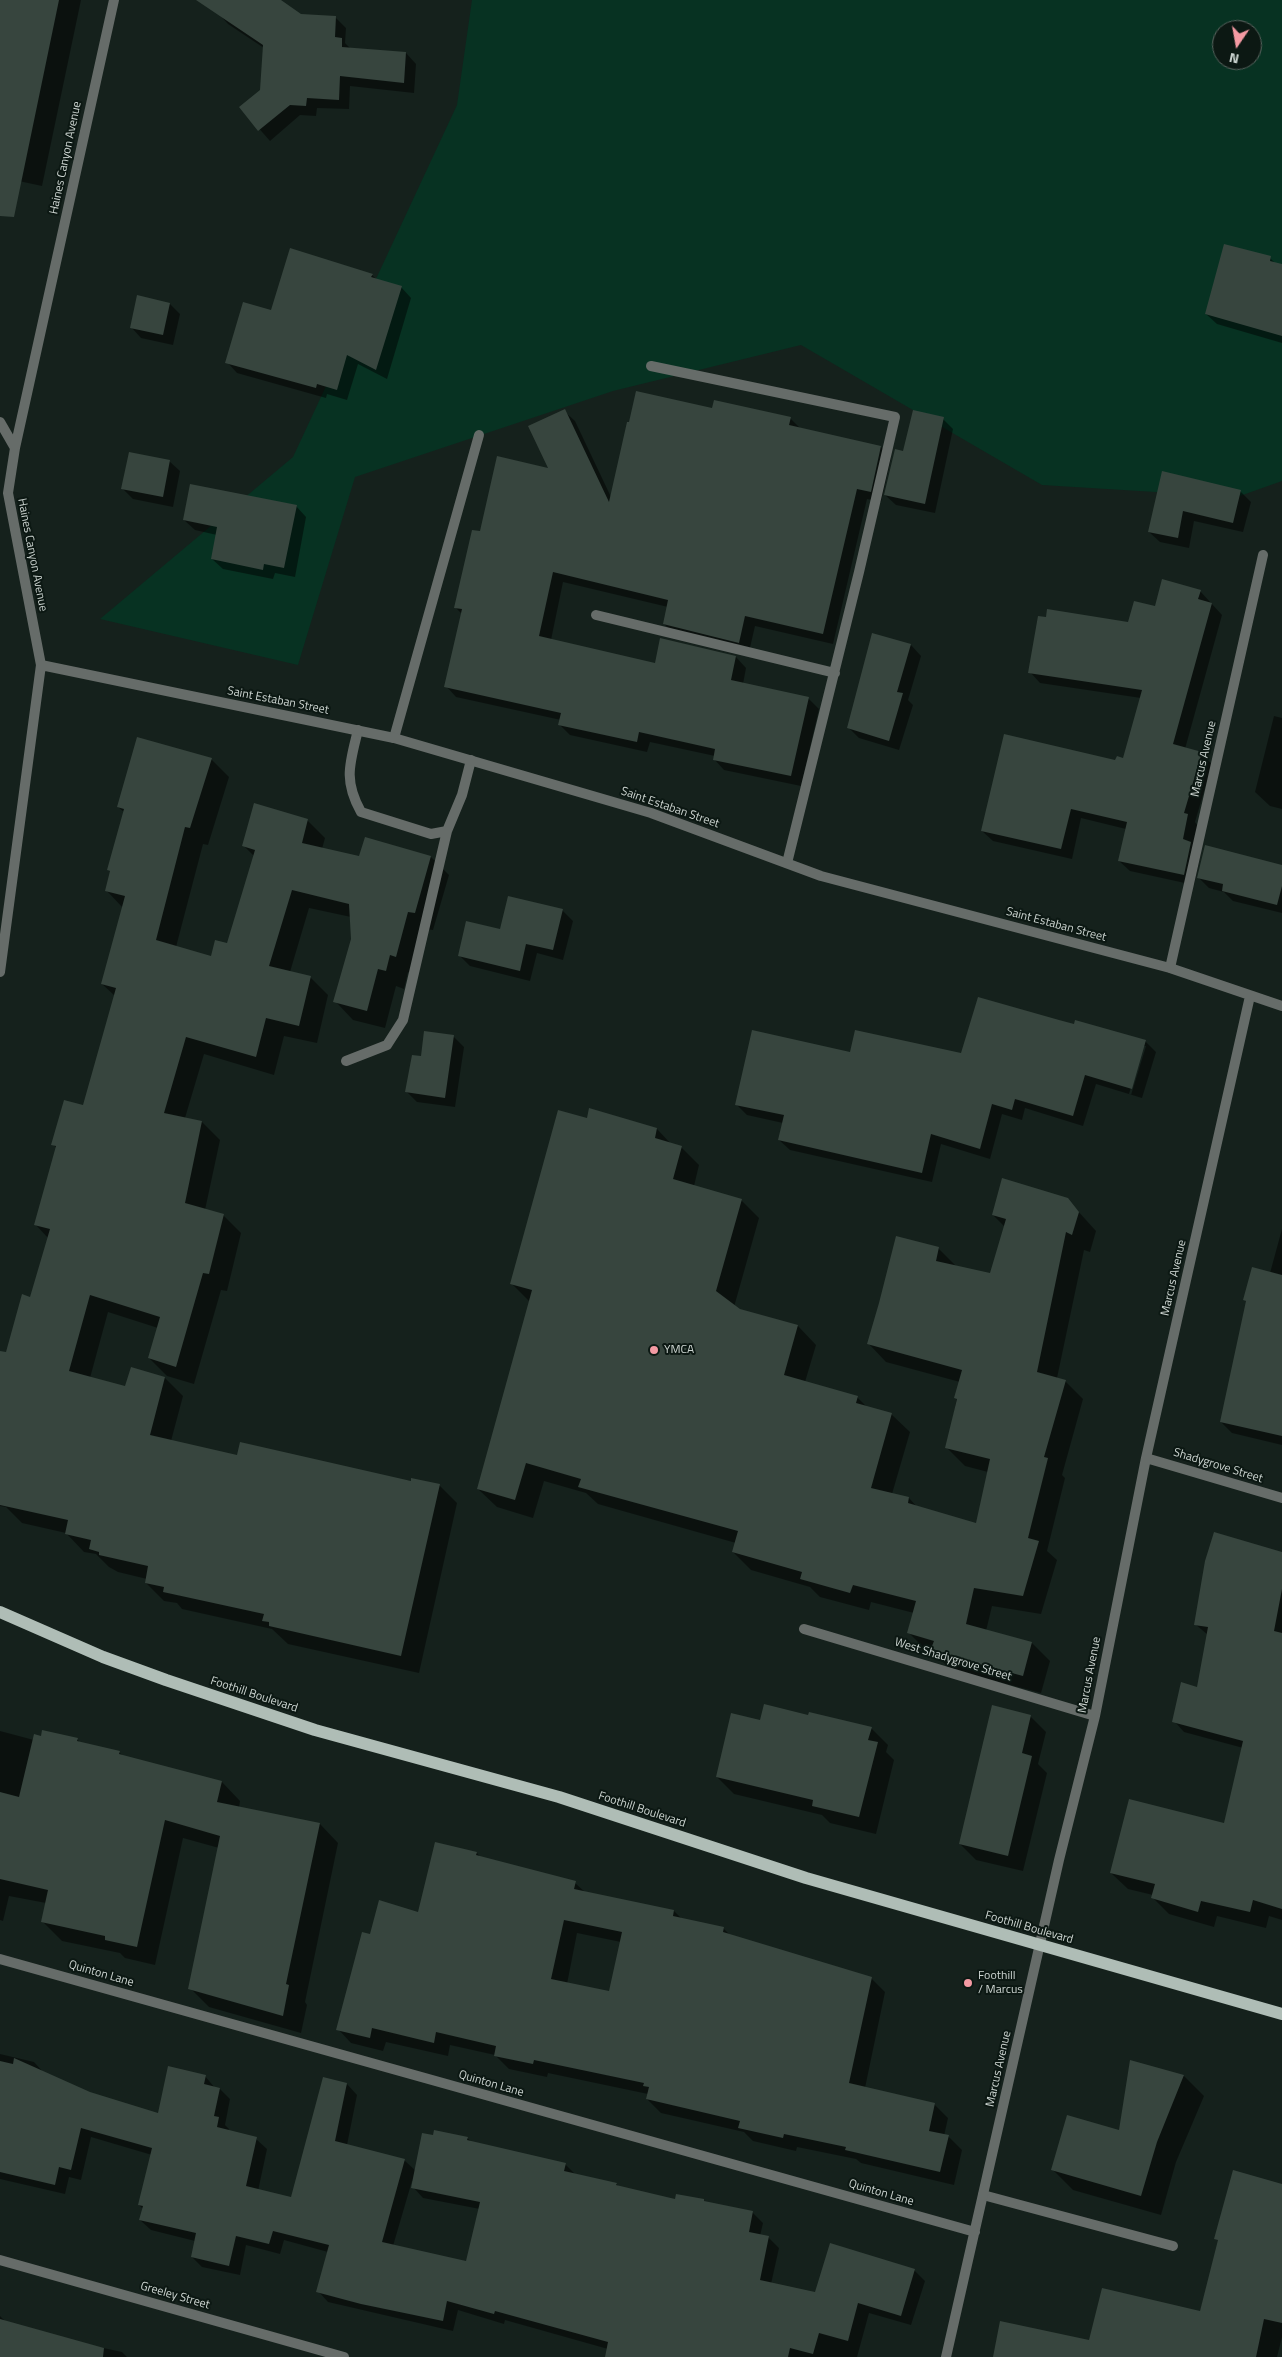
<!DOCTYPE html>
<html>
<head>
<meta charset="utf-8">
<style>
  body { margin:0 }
  #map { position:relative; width:1282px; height:2357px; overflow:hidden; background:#15211c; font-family:"Titillium Web",sans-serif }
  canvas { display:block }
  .north { position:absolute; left:1212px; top:20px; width:50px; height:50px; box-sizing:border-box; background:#0c1813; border:1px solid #59645f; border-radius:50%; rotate:192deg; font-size:14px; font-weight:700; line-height:20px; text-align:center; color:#cdd5d1 }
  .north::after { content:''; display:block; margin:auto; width:18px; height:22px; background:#f49aa3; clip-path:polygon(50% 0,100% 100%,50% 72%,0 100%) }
</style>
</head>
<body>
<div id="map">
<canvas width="1282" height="2357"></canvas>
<div class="north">N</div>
</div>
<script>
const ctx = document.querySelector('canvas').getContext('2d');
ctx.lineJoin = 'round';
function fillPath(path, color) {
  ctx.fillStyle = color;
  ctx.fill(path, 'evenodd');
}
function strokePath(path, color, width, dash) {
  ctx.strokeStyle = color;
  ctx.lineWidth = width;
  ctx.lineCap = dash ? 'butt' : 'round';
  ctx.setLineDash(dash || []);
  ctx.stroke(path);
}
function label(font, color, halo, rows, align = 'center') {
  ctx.font = font + ' "Titillium Web",sans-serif';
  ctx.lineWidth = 4;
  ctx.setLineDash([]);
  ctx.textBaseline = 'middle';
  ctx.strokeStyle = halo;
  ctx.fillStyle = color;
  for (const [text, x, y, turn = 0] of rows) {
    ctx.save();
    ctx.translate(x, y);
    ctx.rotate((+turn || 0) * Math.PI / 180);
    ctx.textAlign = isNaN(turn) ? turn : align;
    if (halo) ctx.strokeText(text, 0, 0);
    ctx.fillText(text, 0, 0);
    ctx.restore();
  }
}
const green = new Path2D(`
  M472,0H1282V481L1237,497L1042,485L801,345L613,391L355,477L298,665L100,619L293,457L457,105ZM1222,30H1252V60H1222Z`);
const shadow = new Path2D(`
  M0,0H81L42,186L0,177Z
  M227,0H279L300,15L335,17L346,28L345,43L351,49L406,53L416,64L414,93L350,86L349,109L317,108L316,116L300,115L270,141L241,108L261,91L264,48L228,24L218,13Z
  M1270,258L1276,264L1282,265V343L1217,324L1206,314Z
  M372,275L377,280L401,287L411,298L387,379L358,364L347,400L327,394L326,398L237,373L227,362L272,312Z
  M170,304L180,314L173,345L141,338L131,327Z
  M713,409L790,418L801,429L881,447L891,458L881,502L867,499L833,644L755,626L749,652L675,634L664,624L668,607L563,582L551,640L656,664L736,657L746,668L743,684L809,699L819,709L801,786L724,770L714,759L715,756L650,742L647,752L570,735L560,725L561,720L456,697L446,686L462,614L455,607L481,533L551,470L564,411L575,421L611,497Z
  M943,419L953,429L935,513L896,505L885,495L904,453Z
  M169,461L180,471L173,507L133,499L123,489Z
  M1163,473L1240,491L1251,502L1243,532L1194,521L1189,548L1160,542L1149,532Z
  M296,506L306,517L295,577L275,573L273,579L223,569L212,559L217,535L195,530L184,520Z
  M1200,591L1222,615L1185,749L1201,754L1212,764L1195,822L1198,826L1194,846L1201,853L1194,885L1130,871L1119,861L1126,829L1081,818L1072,859L993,841L982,831L1116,761L1124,760L1141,698L1040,683L1030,672L1129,624L1155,608Z
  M873,634L911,645L921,656L908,700L913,705L899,750L859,738L848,727Z
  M1274,716L1282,718V809L1270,806L1255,792Z
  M211,759L229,777L208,845L203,844L176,947L212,958L227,945L254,856L244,846L307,820L325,838L322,849L360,858L431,857L449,875L433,930L426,929L414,974L408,972L404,989L396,986L385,1028L353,1020L335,1001L352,939L351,917L309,908L290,972L310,977L328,995L317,1043L284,1036L274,1075L204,1054L185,1118L202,1122L220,1140L205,1210L223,1215L241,1233L227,1291L221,1290L194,1384L167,1376L149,1358L158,1328L108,1312L90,1378L126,1388L131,1369L165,1378L183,1396L171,1441L238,1456L439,1485L457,1503L419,1673L288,1644L272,1629L182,1609L177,1603L164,1601L146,1583L147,1579L118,1572L109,1567L96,1554L84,1552L66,1533L22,1523L6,1507L0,1506V1352L6,1354L31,1298L48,1238L35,1224L57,1149L53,1144L84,1107L115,996L102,984L123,908L106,890L111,872L108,870L124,812L118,807Z
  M1282,866V913L1233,901L1224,892L1209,888L1199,878Z
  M562,910L573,921L563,960L537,953L530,981L470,966L459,955L501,931Z
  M1074,1025L1145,1041L1156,1052L1142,1098L1096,1084L1083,1126L1025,1108L1022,1120L1002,1114L990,1159L941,1144L932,1182L790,1150L779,1140L783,1123L747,1115L736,1104L851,1053L962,1054ZM1143,1046H1146L1131,1095L1129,1094Z
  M454,1037L464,1047L455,1107L417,1102L406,1091L422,1058Z
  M588,1120L657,1129L672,1145L681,1147L699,1165L694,1186L741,1200L759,1218L734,1307L739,1310L798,1326L816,1345L805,1382L857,1397L867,1407L891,1414L910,1432L892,1494L909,1498L918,1508L977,1524L988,1472L965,1466L947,1448L960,1382L886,1362L868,1343L938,1248L957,1267L991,1274L1005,1227L993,1215L1067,1199L1096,1231L1090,1252L1084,1250L1057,1378L1065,1381L1083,1399L1062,1475L1065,1478L1047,1551L1057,1560L1041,1614L992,1606L986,1631L1032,1643L1050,1661L1041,1693L950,1669L934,1653L927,1651L909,1633L914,1613L871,1602L869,1610L820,1597L810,1587L751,1570L733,1552L736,1543L598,1504L586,1493L544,1481L533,1518L497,1507L478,1489L530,1302L512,1284Z
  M1282,1229V1445L1232,1433L1221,1422L1247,1303L1245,1300L1270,1273Z
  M1282,1554V1694L1258,1752L1184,1732L1174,1721L1198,1688L1208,1635L1195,1624Z
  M1030,1716L1046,1732L1038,1764L1047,1773L1023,1871L976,1860L960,1844Z
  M809,1717L871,1728L888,1745L886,1752L894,1760L876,1834L830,1823L822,1815L734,1794L717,1777L761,1721Z
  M0,1731L34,1740L77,1739L81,1744L119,1752L124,1757L222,1782L240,1801L239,1808L320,1824L338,1843L305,2002L307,2005L301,2033L209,2007L190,1988L219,1848L183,1838L155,1965L125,1958L120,1953L62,1941L43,1922L46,1903L9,1896L3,1921L0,1920Z
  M1282,1770V1920L1269,1916L1266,1928L1217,1916L1214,1927L1169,1914L1153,1898V1895L1128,1889L1111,1873L1225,1825Z
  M477,1853L481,1858L575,1883L585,1892L674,1911L682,1919L723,1928L731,1936L871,1978L885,1992L865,2088L934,2104L948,2118L944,2136H948L962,2150L954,2185L861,2163L856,2159L797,2147L796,2151L753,2141L744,2132L661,2113L647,2099L648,2094L548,2073L547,2077L509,2069L495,2055L450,2045L448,2056L386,2042L383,2051L351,2043L338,2029L370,1935L419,1914ZM577,1933L621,1942L609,1993L567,1984Z
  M0,2054L34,2062L44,2073L90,2094L159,2114L205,2076L215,2088L220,2089L230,2099L225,2125L229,2129L228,2131L256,2139L267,2149L258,2191L292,2199L347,2084L357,2095L347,2145L404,2160L416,2171L467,2138L472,2142L565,2164L575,2174L616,2184L620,2187L676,2200H703L706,2203L753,2213L763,2223L760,2236L768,2237L779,2248L771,2284L816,2294L914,2270L925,2281L911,2325L869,2313L857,2357H606L608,2349L505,2320L504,2324L458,2310L453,2331L328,2302L318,2291L328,2252L284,2240L280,2254L246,2245L240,2275L202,2267L192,2257L195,2241L151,2230L140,2220L143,2209L139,2205L152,2155L91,2137L81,2180L69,2177L65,2194L0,2179ZM412,2181H414L413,2187L423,2198L480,2209L467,2263L393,2246Z
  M1131,2062L1184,2076L1204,2096L1176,2162L1161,2215L1073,2190L1053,2170L1120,2131Z
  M1282,2185V2337L1277,2357H995L1089,2342L1200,2312L1219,2241L1216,2238Z
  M0,2316L6,2322L57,2338L122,2352L127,2357H0Z`);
const building = new Path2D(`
  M0,0H59L14,217L0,216Z
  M196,0H281L301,14L336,16L335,37L342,38V47L406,52L404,83L340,76L339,100L307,98L306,106L290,105L258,131L239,107L260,90L263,45Z
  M1224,244L1271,256L1270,261L1282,264V336L1205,314Z
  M290,248L373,274L371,277L402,286L376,370L347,355L337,390L317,384L316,388L225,363L243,302L271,310Z
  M137,295L170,303L163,335L130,328Z
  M636,391L712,408L714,400L791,417L789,425L881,446L871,492L857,489L823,634L745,616L739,643L663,624L668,600L553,572L539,636L655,663L660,638L736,656L731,680L809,697L791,776L713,760L715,749L639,732L637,742L558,725L561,713L444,687L462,609L454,608L472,530L480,531L497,456L548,468L528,426L565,409L609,502L627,422H629Z
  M913,410L944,417L925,504L884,495L895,449L903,451Z
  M129,452L170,460L163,497L121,489Z
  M1162,471L1241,490L1233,523L1183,511L1178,538L1148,532Z
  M190,484L297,505L284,568L264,564L263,570L211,559L217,527L183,520Z
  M1162,579L1201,590L1198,599L1212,603L1173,744L1202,752L1184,813L1188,814L1183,839L1191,842L1184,875L1118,861L1127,822L1071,809L1061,849L981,831L1004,734L1115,760L1117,756L1123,758L1142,690L1028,673L1038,616L1046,617L1047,609L1128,622L1134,601L1155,606Z
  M872,633L911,644L897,692L903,693L889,741L847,728Z
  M137,737L212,758L190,828L185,827L156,940L211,956L215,940L227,943L255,850L242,846L254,803L308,819L302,843L359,856L365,837L431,856L415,913L408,912L396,957L390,955L386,971L378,969L367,1011L333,1002L351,939L349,904L292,890L269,966L311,976L299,1026L266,1018L256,1057L186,1037L164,1113L202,1121L185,1203L224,1214L209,1274L203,1273L176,1367L148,1358L160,1317L90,1295L69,1371L125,1386L131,1367L165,1377L150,1435L237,1455L240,1442L411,1481V1478L440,1484L401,1656L269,1626V1622L262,1621L264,1614L163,1592L164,1587L145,1583L148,1566L99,1555V1552L89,1549L91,1540L65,1534L68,1520L0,1505V1351L6,1352L22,1294L30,1297L50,1229L34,1225L56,1146L51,1145L64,1100L83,1105L116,988L101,984L125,896L105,891L110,871L107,870L124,809L117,807Z
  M1205,845L1282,865V886L1277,905L1222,891L1223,884L1197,878Z
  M508,896L563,909L553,950L526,944L520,971L458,956L466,921L500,929Z
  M978,997L1059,1020L1074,1024L1075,1020L1146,1040L1132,1089L1085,1075L1073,1116L1015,1099L1012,1110L992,1104L980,1149L931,1134L922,1173L778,1140L784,1115L735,1105L752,1030L850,1052L855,1030L961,1053Z
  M424,1031L454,1035L445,1098L405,1092L412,1055L421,1056Z
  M589,1108L657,1128L655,1138L682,1146L673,1179L742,1199L716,1291L740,1309L798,1325L784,1375L858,1396L856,1403L892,1413L871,1488L909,1497L908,1503L976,1523L990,1459L945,1448L957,1399L954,1398L962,1370L867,1344L879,1303L896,1236L939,1247L936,1261L990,1273L1006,1219L992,1215L1002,1178L1068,1198L1079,1212L1072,1235L1066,1232L1037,1372L1066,1380L1044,1457L1048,1458L1028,1538L1039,1541L1023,1596L974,1588L966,1624L1032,1642L1023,1676L930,1651L934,1641L907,1633L916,1601L853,1585L850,1593L800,1579L802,1572L732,1552L738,1531L578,1487L581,1479L526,1463L515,1500L477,1489L532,1290L510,1284L558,1110L587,1118Z
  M1252,1267L1282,1275V1436L1220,1422L1246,1301L1243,1300Z
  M1214,1532L1282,1552V1589L1274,1631L1282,1633V1909L1253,1900L1250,1912L1201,1901L1198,1912L1151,1898L1155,1884L1110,1873L1129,1799L1224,1823L1243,1741L1172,1722L1181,1682L1197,1687L1208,1627L1194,1625L1205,1561Z
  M764,1704L808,1715L809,1712L872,1727L868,1740L878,1742L859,1817L812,1806L813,1800L716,1777L731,1713L760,1720Z
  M992,1705L1031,1715L1022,1753L1032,1756L1008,1856L959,1844Z
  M42,1730L78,1738L77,1741L120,1751L119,1754L222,1781L217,1802L320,1823L286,1984L289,1985L283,2016L188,1989L220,1836L165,1820L137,1947L105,1940V1936L41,1922L48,1890L0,1879V1792L19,1797L34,1734L41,1736Z
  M435,1842L477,1852L476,1855L576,1881L574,1889L674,1910L673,1916L724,1927L723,1932L872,1977L849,2083L935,2103L929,2131L949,2135L940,2172L845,2150L846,2147L784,2134L783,2138L738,2128L740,2121L646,2099L649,2087L643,2086L644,2083L534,2060L533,2064L494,2056L496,2046L436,2032L434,2043L372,2028L370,2038L336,2030L362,1932L370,1934L379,1900L418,1912ZM564,1920L622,1932L609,1991L551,1979Z
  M14,2058L90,2092L158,2113L168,2066L206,2075L204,2084L220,2088L214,2116L219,2117L217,2127L257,2137L246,2186L291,2197L323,2077L347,2083L335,2141L405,2159L382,2242L466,2261L480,2202L411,2188L422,2133L433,2135L434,2130L468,2137L467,2140L566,2163L564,2171L617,2183L616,2185L675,2199L676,2194L704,2199V2201L753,2211L749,2232L769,2236L760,2280L815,2292L830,2243L915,2269L901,2316L858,2303L848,2341L819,2333L813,2354L790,2348L788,2357H605L608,2342L495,2311L494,2314L447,2301L443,2321L361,2304L316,2292L329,2245L273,2231L269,2244L236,2236L229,2266L191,2257L196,2233L139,2220L143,2206L138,2205L152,2148L81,2128L71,2170L59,2167L55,2185L0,2172V2061L13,2064Z
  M1130,2060L1184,2075L1157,2142L1141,2196L1051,2170L1067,2115L1119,2130Z
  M1233,2170L1282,2184V2323L1264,2319L1256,2357H993L1000,2321L1089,2340L1102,2288L1200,2311L1218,2240L1214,2239Z
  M0,2319L104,2348L103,2357H0Z`);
const service = new Path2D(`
  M651,366L895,417L859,572L787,863
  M596,615L835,673
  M358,730C350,763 343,780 361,812L431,834L447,831L462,795L471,760
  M394,738L479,435
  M346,1061L387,1045L403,1020L447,831
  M983,2195L1173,2246`);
const minor = new Path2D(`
  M0,422L15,448
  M41,665L394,738L651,813L821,876L1170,968L1282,1006
  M1170,968L1263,555
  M0,972L41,665L8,493L15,448L114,0
  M1146,1458L1282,1498
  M804,1629L1095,1716
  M0,1959L975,2232
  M0,2260L344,2357
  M946,2357L1059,1860L1095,1716L1146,1458L1250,996`);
const primary = new Path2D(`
  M0,1612L103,1657L166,1680L315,1730L559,1797L806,1878L1282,2014`);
const markers = [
  [654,1350,5,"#f49aa3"],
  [968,1983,5,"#f49aa3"]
];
const streetNames = [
  ["Haines Canyon Avenue",66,158,-78],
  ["Haines Canyon Avenue",32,555,79],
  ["Saint Estaban Street",278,701,11],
  ["Marcus Avenue",1204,759,-77],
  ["Saint Estaban Street",670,808,19],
  ["Saint Estaban Street",1056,925,15],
  ["Marcus Avenue",1174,1278,-77],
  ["Shadygrove Street",1218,1466,17],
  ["West Shadygrove Street",953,1660,17],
  ["Marcus Avenue",1090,1675,-79],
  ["Foothill Boulevard",254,1695,18],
  ["Foothill Boulevard",642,1810,18],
  ["Foothill Boulevard",1029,1928,16],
  ["Quinton Lane",101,1974,16],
  ["Marcus Avenue",999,2069,-77],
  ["Quinton Lane",491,2084,16],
  ["Quinton Lane",881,2193,16],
  ["Greeley Street",175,2296,16]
];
const poiNames = [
  ["YMCA",664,1350],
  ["Foothill",978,1976],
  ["/ Marcus",978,1990]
];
fillPath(green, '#073222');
fillPath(shadow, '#0007');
fillPath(building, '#37453e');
strokePath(service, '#666c69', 10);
strokePath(minor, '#666c69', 10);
strokePath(primary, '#afbdb6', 12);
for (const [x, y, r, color] of markers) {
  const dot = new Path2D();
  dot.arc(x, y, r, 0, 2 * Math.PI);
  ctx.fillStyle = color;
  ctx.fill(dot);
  strokePath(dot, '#0c1813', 2);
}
label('12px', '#cdd5d1', '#0c1813', streetNames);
label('12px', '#cdd5d1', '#0c1813', poiNames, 'left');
</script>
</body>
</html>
